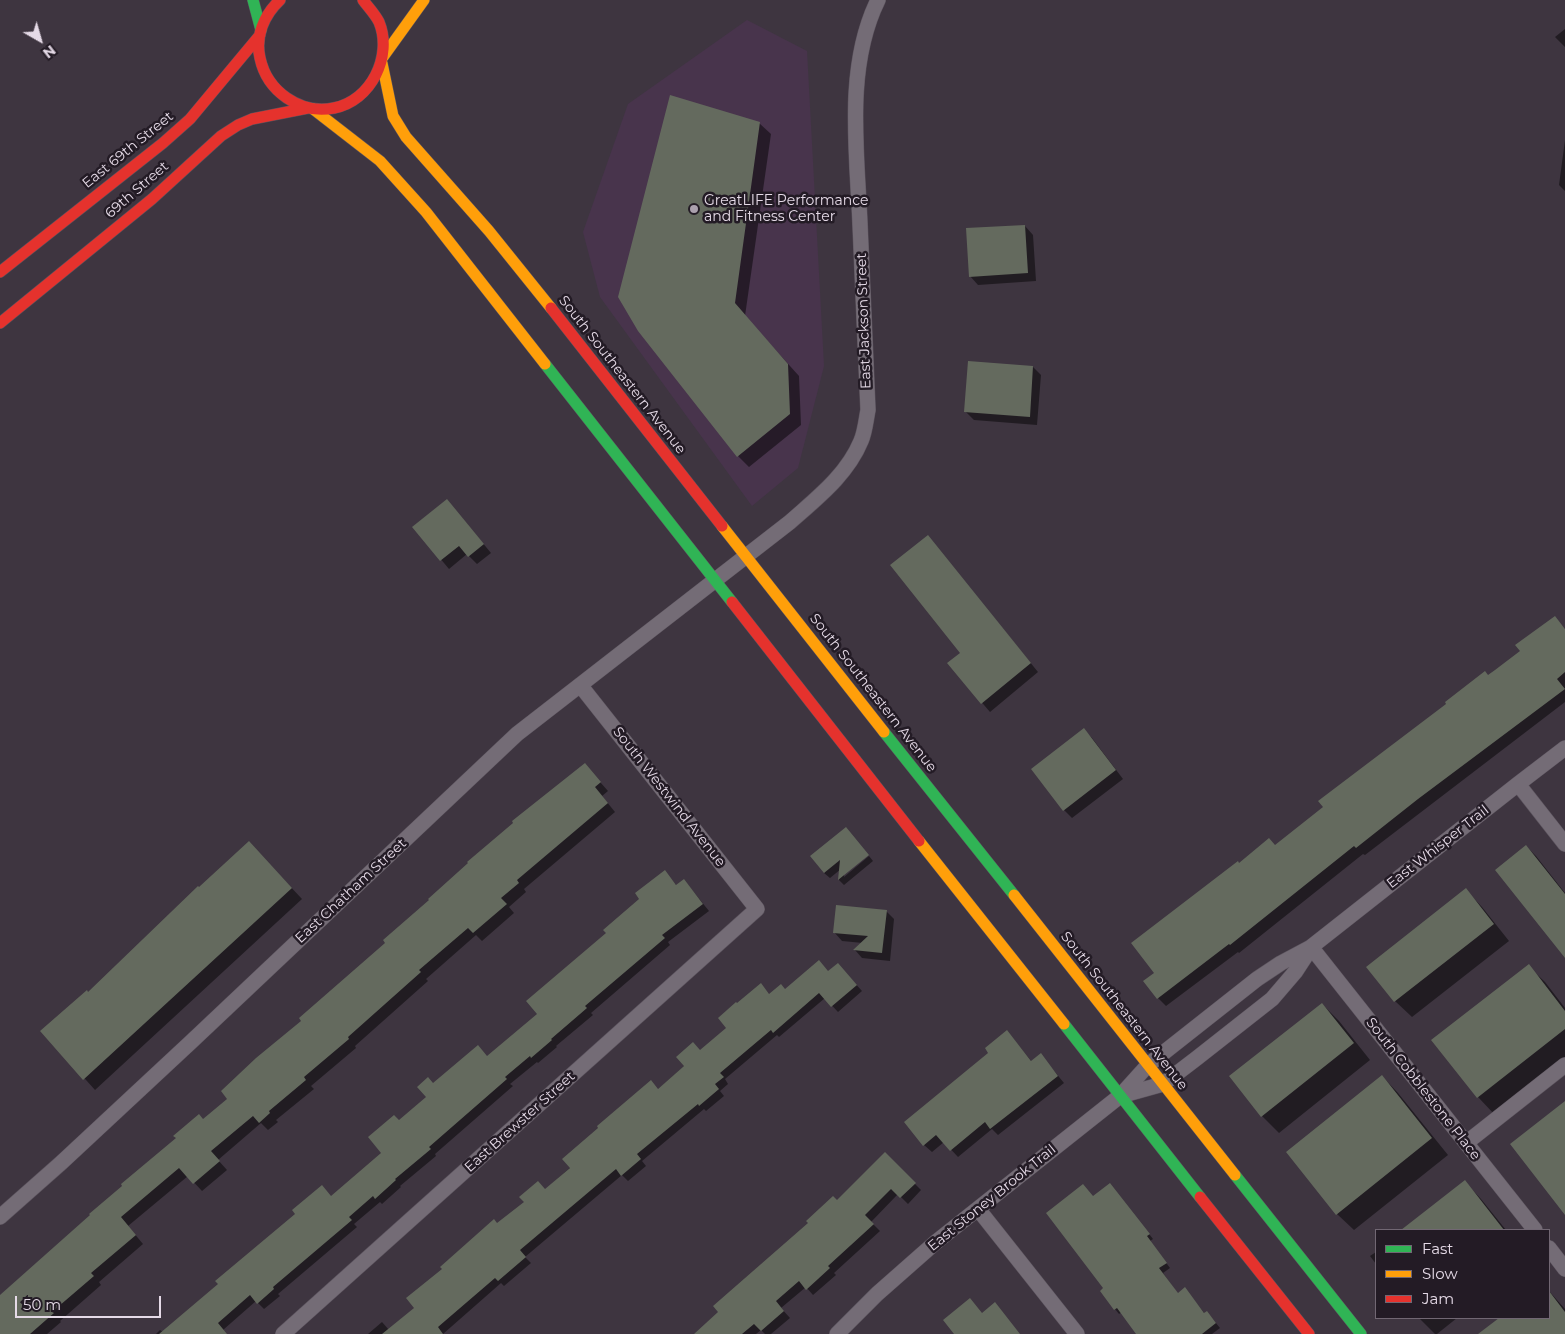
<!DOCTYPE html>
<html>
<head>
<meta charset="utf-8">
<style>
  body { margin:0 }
  #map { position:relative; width:1565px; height:1334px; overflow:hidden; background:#3e3540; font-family:Montserrat,sans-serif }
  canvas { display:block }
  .legend { position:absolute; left:1375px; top:1229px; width:175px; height:90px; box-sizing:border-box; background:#231b25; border:1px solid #716773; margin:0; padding:6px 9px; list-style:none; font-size:15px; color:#e5dae7 }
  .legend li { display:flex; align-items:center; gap:10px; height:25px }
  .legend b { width:25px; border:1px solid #716773 }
  .north { position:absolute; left:15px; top:15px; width:50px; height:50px; -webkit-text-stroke:4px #231b25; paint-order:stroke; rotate:142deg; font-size:14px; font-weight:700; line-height:20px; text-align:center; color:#e5dae7 }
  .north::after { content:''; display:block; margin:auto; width:18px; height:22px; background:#e5dae7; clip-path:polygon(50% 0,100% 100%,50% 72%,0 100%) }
  .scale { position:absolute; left:15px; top:1296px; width:146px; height:22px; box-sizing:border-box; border:2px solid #e5dae7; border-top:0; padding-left:6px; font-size:15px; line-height:18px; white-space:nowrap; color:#e5dae7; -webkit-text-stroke:4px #231b25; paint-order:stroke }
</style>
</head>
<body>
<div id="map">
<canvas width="1565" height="1334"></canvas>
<ul class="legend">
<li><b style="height:6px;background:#30b455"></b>Fast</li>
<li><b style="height:6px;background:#ff9f0a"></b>Slow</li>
<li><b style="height:6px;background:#e5322d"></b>Jam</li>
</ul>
<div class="north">N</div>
<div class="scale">50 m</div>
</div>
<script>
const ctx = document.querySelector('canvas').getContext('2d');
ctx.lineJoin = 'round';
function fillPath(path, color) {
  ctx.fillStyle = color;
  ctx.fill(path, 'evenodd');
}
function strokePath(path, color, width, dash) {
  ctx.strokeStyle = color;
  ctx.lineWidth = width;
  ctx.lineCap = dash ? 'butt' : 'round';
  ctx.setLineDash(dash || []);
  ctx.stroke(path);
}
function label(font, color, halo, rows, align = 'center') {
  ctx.font = font + ' Montserrat,sans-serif';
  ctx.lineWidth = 5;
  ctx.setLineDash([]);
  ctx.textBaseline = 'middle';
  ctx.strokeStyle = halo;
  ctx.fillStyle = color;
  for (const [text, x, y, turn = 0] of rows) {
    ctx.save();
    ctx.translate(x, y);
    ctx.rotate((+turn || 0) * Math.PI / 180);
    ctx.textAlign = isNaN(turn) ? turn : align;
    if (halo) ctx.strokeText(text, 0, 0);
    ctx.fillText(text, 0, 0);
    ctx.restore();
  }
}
const built = new Path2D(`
  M747,20L807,51L824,366L798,468L752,506L600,297L583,232L628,104Z`);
const shadow = new Path2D(`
  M1565,29V47L1555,37Z
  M759,123L771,134L745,316L799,376L801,425L749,467L738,456L639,331Z
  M1565,140V191L1559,185Z
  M1025,226L1033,235L1036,281L978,285L970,276Z
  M1033,367L1041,375L1037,425L974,420L965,411Z
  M447,500L491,553L477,564L467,554L449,569L414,527Z
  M928,537L1038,672L990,712L949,664L961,653Z
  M1555,618L1565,629V702L1365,855L1363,854L1239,953L1238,952L1166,1006L1158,998L1156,973L1275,846L1522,651Z
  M1084,730L1092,738L1123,779L1072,818L1064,810Z
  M585,765L608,791L602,796L615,812L524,889L526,892L509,907L514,913L482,941L476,935L426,979L428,981L355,1046L356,1048L311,1086L314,1089L276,1120L278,1122L268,1130L261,1123L218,1160L227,1170L202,1191L188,1176L128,1226L143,1244L99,1282L101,1285L60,1321L61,1322L47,1334H0V1302L229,1099L303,1021L387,943Z
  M846,829L844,877L869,856L873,861L844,885L839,880L841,869L830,878L824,873Z
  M1526,846L1536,856L1565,893V956Z
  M259,853L302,899L95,1090L42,1031L88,993L199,889Z
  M665,872L677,886L684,880L709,911L668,942L670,945L591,1013L593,1015L556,1046L557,1047L538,1063L537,1062L510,1084L513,1086L435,1154L436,1156L400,1186L401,1187L382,1204L380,1202L354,1224L357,1227L278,1294L280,1296L264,1309L256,1301L223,1330L226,1334H156L160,1330L163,1332L332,1197L383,1153L399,1121L428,1097L434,1085L488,1057L538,1014L608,933Z
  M1466,890L1482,907L1509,941L1412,1017L1395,1001Z
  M886,911L894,919L890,961L862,958L855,950L863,943L842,941L834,932Z
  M1528,966L1545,982L1565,1008V1058L1494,1114L1478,1097Z
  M843,970L862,991L838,1012L825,998L779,1037L777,1035L725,1079L728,1084L720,1091L724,1096L706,1111L704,1109L642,1161L646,1166L628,1181L622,1175L525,1257L531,1263L504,1286L501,1283L443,1334H368L382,1322L389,1330L415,1308L498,1225L545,1190L701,1051L770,995L829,972Z
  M1322,1004L1339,1021L1370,1060L1279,1133L1262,1116L1231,1077Z
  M1007,1031L1032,1062L1041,1055L1064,1083L998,1135L992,1129L958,1157L944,1142L932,1152L924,1145L990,1053Z
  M1382,1076L1398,1093L1448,1155L1354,1230L1337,1214Z
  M885,1154L921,1190L908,1204L898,1194L871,1222L880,1231L834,1273L836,1275L813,1295L806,1287L781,1308L790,1318L771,1334H765L761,1330L756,1334H696L837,1202Z
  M1465,1182L1481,1199L1506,1230H1403Z
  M1114,1189L1153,1239L1150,1241L1170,1268L1163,1273L1178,1294L1185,1289L1205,1314L1211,1317L1220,1328L1212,1334H1139L1122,1312L1119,1314L1115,1309L1105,1289L1093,1197Z
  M1376,1252V1264L1370,1256Z
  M1549,1291L1565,1309V1334H1480L1501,1318H1549Z
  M1419,1318H1457L1437,1334H1435Z`);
const building = new Path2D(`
  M670,95L760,122L735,303L788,364L790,414L737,457L638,331L618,297Z
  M1025,225L1028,273L969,277L966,228Z
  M968,361L1033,366L1030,417L964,412Z
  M447,499L484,544L468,557L459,546L440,561L412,527Z
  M928,535L1031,663L981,704L947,663L960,653L890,565Z
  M1555,616L1565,629V672L1557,679L1565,689L1418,799L1356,848L1354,846L1230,945L1229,944L1157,999L1143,981L1154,973L1131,943L1238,861L1239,863L1269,838L1275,845L1323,807L1318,801L1446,704L1445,702L1485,671L1488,675L1495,670L1520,651L1515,645Z
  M1084,728L1116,770L1063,811L1031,769Z
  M585,763L601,782L595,787L608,803L517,880L519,883L501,898L507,904L473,933L468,928L419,970L421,972L348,1037L349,1039L304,1077L306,1080L269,1111L270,1113L259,1123L253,1116L211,1151L220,1161L193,1184L179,1168L121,1217L136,1235L91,1273L94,1276L52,1312L54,1313L30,1334H0V1295L90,1215L89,1214L122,1186L121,1184L176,1138L173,1136L199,1114L203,1119L227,1099L221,1091L256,1058L301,1021L299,1018L385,943L383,940L429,900L428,899L468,863L467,862L513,823L512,821Z
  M846,827L869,855L838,880L840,860L824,873L810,856Z
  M249,841L292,888L83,1080L40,1031L87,990L88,992L198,886L199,887Z
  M1526,845L1565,894V958L1495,870Z
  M665,870L676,885L684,879L703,904L662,935L665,938L585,1006L587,1008L551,1039L552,1040L531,1058L530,1056L505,1077L507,1079L429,1147L431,1149L395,1179L396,1180L375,1199L373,1196L349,1217L352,1220L273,1287L274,1289L257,1304L250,1295L218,1323L227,1334H159L218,1284L215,1281L295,1214L292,1210L322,1185L331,1196L381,1153L368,1137L394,1115L399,1120L426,1097L417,1087L428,1077L433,1083L478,1045L487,1056L537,1014L526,1001L606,933L603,930L639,899L635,893Z
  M1466,888L1494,924L1394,1002L1366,967Z
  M836,905L887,910L882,953L853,950L868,936L833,933Z
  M819,960L828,971L838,963L857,985L831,1007L819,993L773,1033L771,1030L720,1073L724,1077L715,1084L719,1089L699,1106L698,1104L637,1154L641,1159L621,1176L616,1169L520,1250L526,1257L498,1281L495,1278L438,1327L443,1334H382L414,1308L406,1298L442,1269L440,1267L494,1219L497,1223L524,1202L519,1197L538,1181L545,1189L570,1168L562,1159L598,1128L597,1126L651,1080L658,1089L684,1066L676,1057L693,1042L700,1050L726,1028L718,1018L736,1002L737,1003L761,983L769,994L781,984L785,989Z
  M1529,964L1565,1011V1029L1477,1098L1431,1040Z
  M1322,1003L1354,1043L1261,1117L1229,1076Z
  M1007,1030L1031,1061L1041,1053L1058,1076L990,1129L985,1122L950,1151L936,1135L923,1146L904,1122L988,1053L985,1048Z
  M1382,1075L1432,1138L1336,1215L1286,1152Z
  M1565,1101V1215L1510,1144Z
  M885,1152L916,1183L900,1198L891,1189L865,1215L874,1224L828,1266L830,1268L806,1290L799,1281L776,1301L784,1311L761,1331L754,1324L742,1334H694L718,1312L713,1306L808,1223L806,1221L833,1196L837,1200Z
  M1465,1180L1504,1230H1401Z
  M1110,1183L1150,1234L1147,1236L1167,1263L1159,1268L1178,1293L1185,1287L1204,1313L1207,1311L1216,1323L1202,1334H1136L1117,1308L1114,1310L1100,1291L1103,1288L1046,1213L1083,1184L1093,1196Z
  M1549,1291L1565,1312V1334H1478L1499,1318H1549Z
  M970,1298L982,1313L995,1302L1020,1334H954L943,1320Z`);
const street = new Path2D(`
  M1518,784L1565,844
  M1311,947L1535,1230
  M1120,1096L1163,1084L1197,1058L1272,999L1296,971L1311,948
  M1466,1143L1565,1065
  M978,1209L1077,1334
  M0,1217L61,1163L192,1041L517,734L790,522C817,498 847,475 861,441C865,432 866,420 868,410C865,348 863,286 860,224C857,151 845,67 878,0
  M1549,1248L1565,1269
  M283,1334L757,909L580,685
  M837,1334L877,1294L936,1242L1120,1096L1148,1065L1257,979L1281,963L1311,947L1518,784L1565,748`);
const fast = new Path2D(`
  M253,0L261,30
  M545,364L732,602
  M884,732L1014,895
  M1064,1024L1200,1197
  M1235,1175L1361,1334`);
const slow = new Path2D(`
  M383,57L424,0
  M382,63L393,116L406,137L489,231L551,308
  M313,109L380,161L426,212L545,364
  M722,526L884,732
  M919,841L1064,1024
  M1014,895L1235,1175`);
const jam = new Path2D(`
  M280,0C264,15 255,36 260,58C267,91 300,115 334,108C371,101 393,56 379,22C375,14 368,7 363,0
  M0,272L163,143L190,119L260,35
  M551,308L722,526
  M0,323L152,199L221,136L238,125L252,119L308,108
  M732,602L919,841
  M1200,1197L1309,1334`);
const markers = [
  [694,209,5,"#aba0ad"]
];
const streetNames = [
  ["East 69th Street",128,150,-39],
  ["69th Street",137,190,-41],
  ["East Jackson Street",864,321,-92],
  ["South Southeastern Avenue",622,375,52],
  ["South Southeastern Avenue",873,693,52],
  ["South Westwind Avenue",669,797,52],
  ["East Whisper Trail",1438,847,-38],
  ["East Chatham Street",351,891,-43],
  ["South Southeastern Avenue",1124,1011,52],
  ["South Cobblestone Place",1423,1089,52],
  ["East Brewster Street",520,1122,-42],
  ["East Stoney Brook Trail",992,1198,-39]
];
const poiNames = [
  ["GreatLIFE Performance",704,201],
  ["and Fitness Center",704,217]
];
fillPath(built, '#48344c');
fillPath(shadow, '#0007');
fillPath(building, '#646a5e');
strokePath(street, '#5b535d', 16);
strokePath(fast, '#5b535d', 12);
strokePath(slow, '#5b535d', 12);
strokePath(jam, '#5b535d', 12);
strokePath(street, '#746c76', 15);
strokePath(fast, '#30b455', 11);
strokePath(slow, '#ff9f0a', 11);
strokePath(jam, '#e5322d', 11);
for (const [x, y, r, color] of markers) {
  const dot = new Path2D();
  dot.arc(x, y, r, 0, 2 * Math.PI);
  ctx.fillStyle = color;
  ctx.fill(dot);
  strokePath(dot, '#231b25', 2);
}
label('14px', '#e5dae7', '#231b25', streetNames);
label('14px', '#e5dae7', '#231b25', poiNames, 'left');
</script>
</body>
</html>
